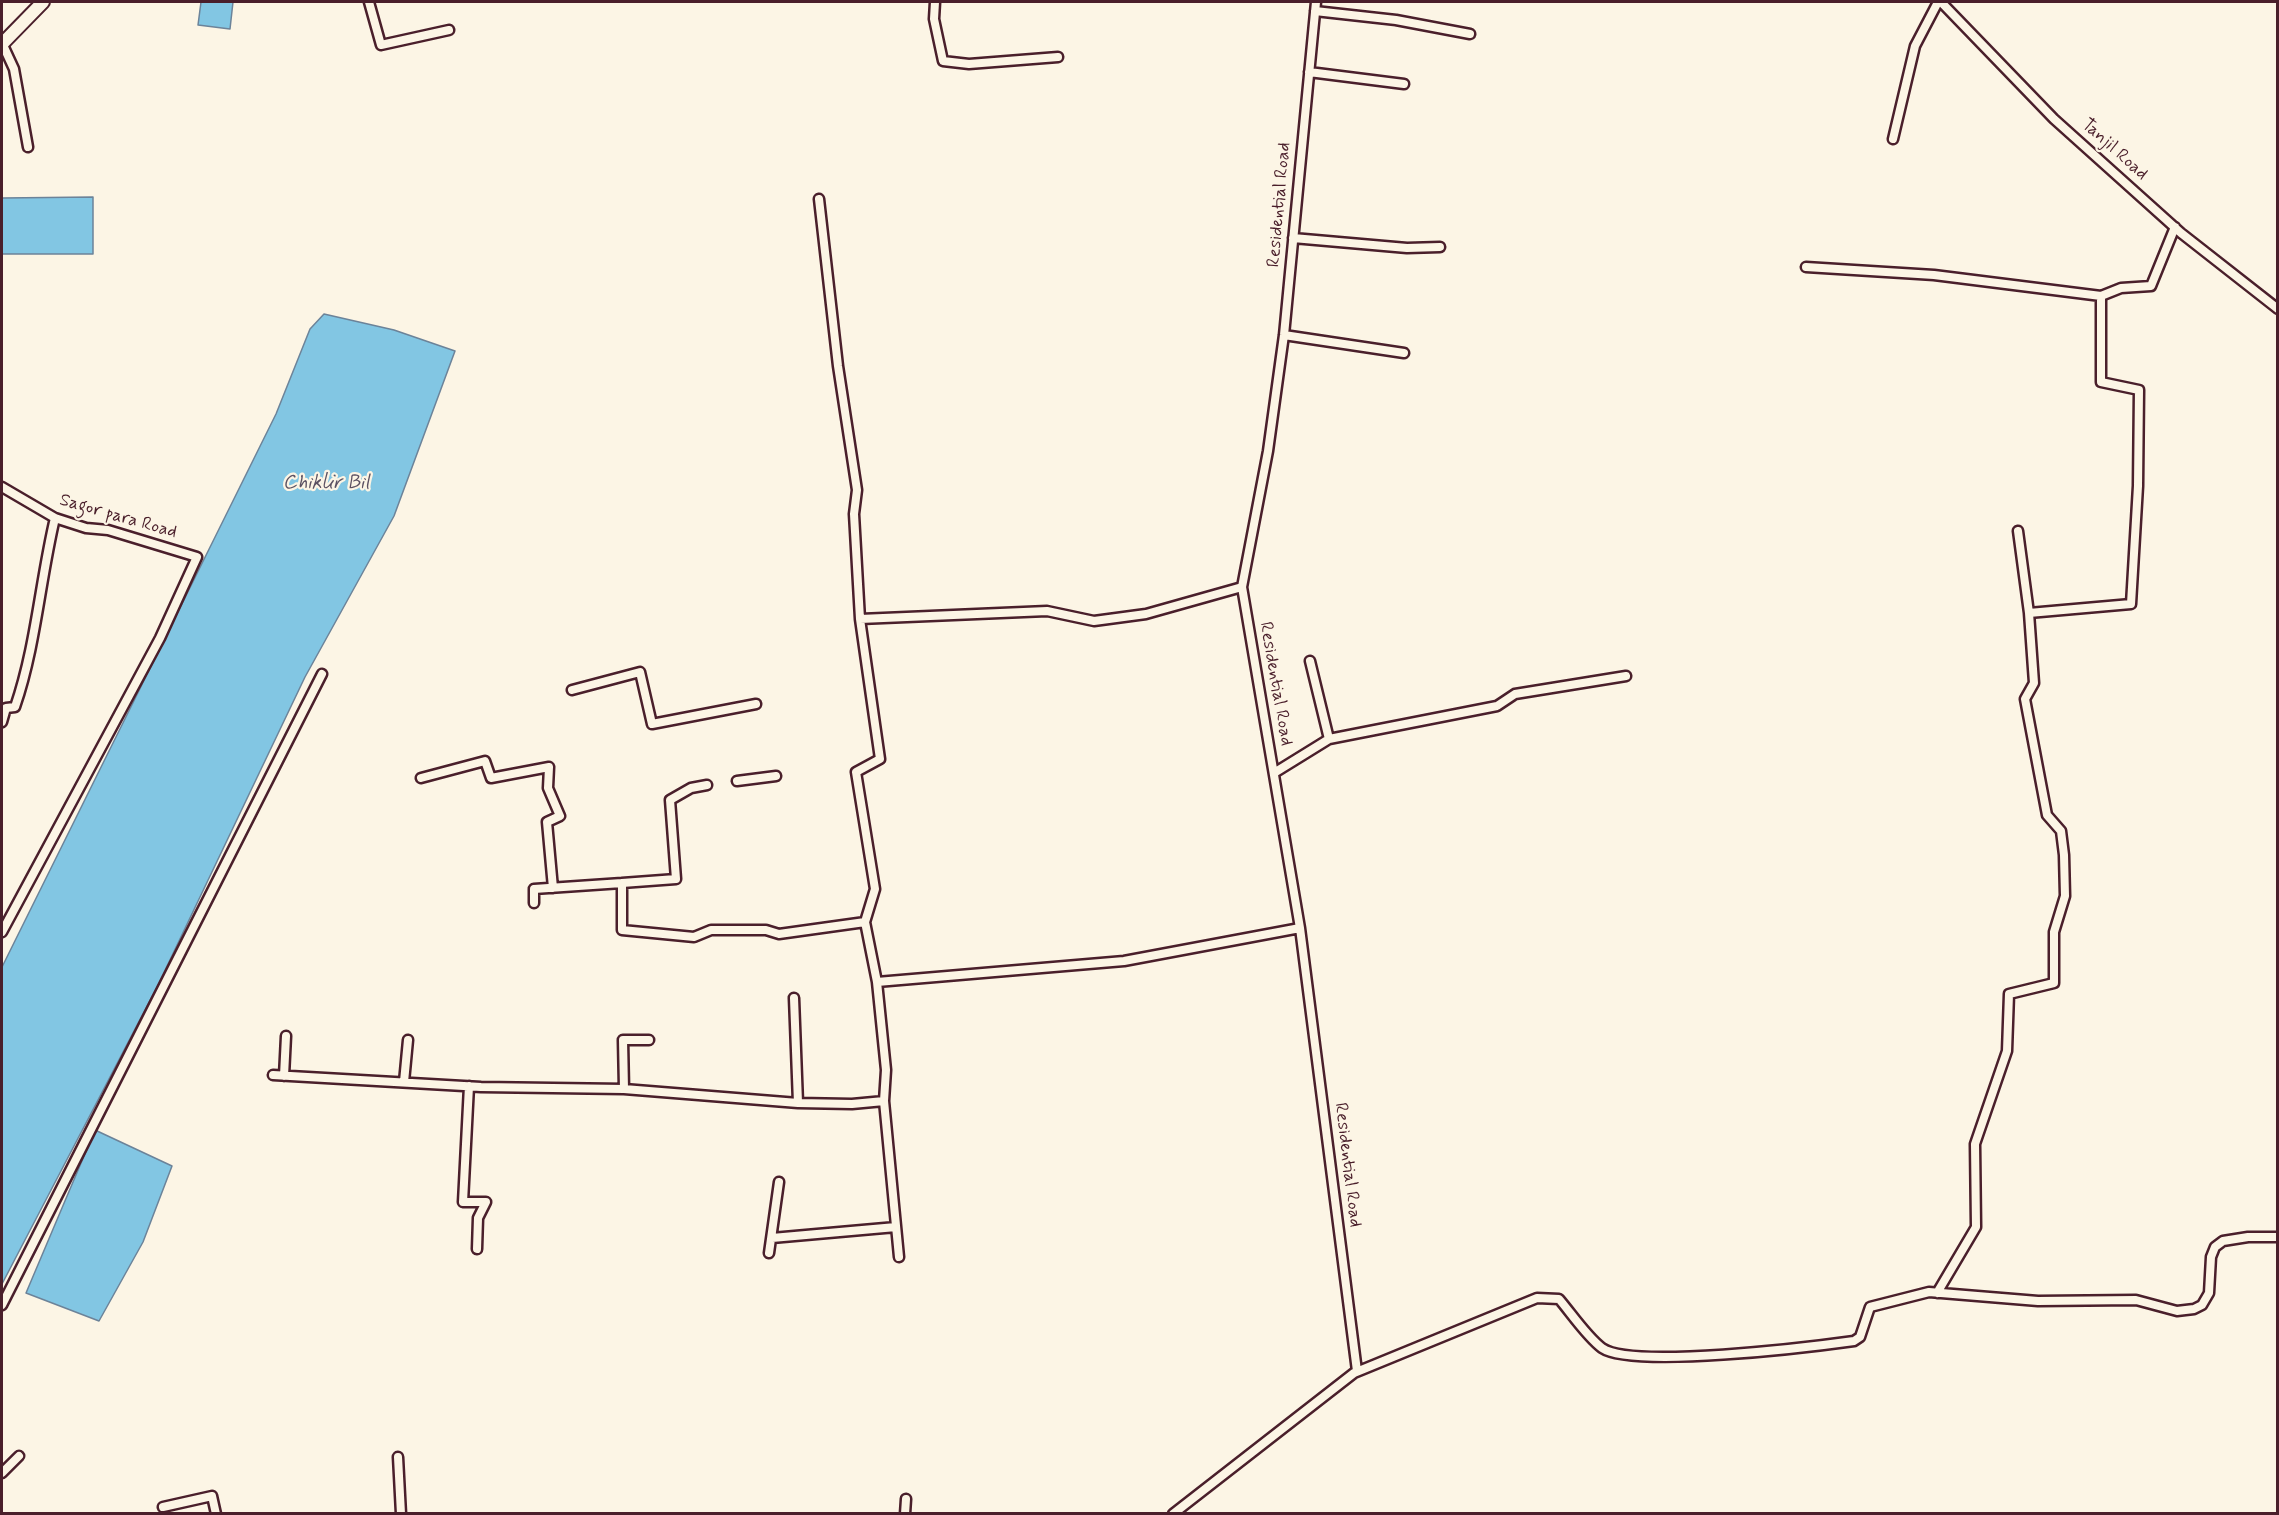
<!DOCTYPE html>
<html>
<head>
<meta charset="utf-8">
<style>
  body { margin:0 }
  #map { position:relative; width:2279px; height:1515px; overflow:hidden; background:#fcf5e5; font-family:Mynerve,sans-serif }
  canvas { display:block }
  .frame { position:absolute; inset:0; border:3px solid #4a1f2b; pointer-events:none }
</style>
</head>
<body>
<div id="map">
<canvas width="2279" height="1515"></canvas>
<div class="frame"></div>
</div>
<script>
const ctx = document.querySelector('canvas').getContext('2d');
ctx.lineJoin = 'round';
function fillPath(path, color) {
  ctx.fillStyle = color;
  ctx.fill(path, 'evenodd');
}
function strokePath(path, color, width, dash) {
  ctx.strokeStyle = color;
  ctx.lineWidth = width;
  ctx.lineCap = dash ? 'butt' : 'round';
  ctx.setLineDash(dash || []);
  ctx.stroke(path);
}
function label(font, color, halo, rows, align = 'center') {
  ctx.font = font + ' Mynerve,sans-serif';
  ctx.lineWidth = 4.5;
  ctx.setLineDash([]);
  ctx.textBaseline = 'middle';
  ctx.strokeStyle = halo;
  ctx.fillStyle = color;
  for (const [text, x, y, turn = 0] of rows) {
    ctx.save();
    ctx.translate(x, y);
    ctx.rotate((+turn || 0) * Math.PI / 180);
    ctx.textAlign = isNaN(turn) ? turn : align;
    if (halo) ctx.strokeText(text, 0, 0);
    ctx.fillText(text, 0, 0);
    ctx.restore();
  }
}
const water = new Path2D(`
  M201,2H233L230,29L198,25Z
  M93,197V254H2V198Z
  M324,314L394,330L455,351L394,516L305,677L158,985L2,1284V967L276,414L310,329Z
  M95,1130L172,1166L143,1242L99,1321L26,1293Z`);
const minor = new Path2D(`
  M369,2L381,45L449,30
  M935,2L934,19L943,61L969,64L1058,57
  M1316,2L1284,335L1268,451L1242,587L1300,928L1357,1371
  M1941,2L2054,119L2181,233L2278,309
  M1315,11L1396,20L1470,34
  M2,43L14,69L28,147
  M1309,72L1404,84
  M1893,139L1915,46L1938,2
  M819,199L838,366L857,490L854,514L860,619L880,759L856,772L875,889L865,922L877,982
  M1293,238L1407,248L1440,247
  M1806,267L1934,275L2101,296L2121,288L2151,286L2175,227
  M1284,335L1404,353
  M2,487L55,518L86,528L108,530L197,557L160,638L2,932
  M2018,531L2029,613L2131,604L2138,486L2139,390L2101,382V296
  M860,619L1047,611L1094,621L1146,614L1242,587
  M1310,661L1329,739
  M572,690L640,672L652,724L756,704
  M2,722L6,708L15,707C36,646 40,581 55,518
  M1274,773L1329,739L1497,706L1515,694L1626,676
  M421,778L485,761L491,778L549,767L548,788L560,816L547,822L553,888
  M737,781L776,776
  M622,883L676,879L670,800L691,788L707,785
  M534,903V889L622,883V930L694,937L711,930H766L779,934L865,922
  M794,998L798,1103
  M273,1075L481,1087L624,1089L798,1103L852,1104L884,1101L886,1070L877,982L1124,961L1300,928
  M284,1076L286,1036
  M404,1082L408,1040
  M469,1086L463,1202H486L478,1218L477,1249
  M624,1089L623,1040H649
  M884,1101L899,1257
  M772,1238L896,1227
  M769,1253L779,1182
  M1937,1293L1976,1227L1975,1144L2007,1051L2009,994L2054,983V932L2065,896L2064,855L2061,831L2047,815L2025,699L2034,683L2029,613
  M2,1305L322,674
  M398,1457L401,1514
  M2,1473L19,1456
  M163,1507L212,1496L216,1514
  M905,1514L906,1499
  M1173,1514L1354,1373L1537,1298L1559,1299C1571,1313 1587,1337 1602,1348C1632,1369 1811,1347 1854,1341L1860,1337L1870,1307L1929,1292L2038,1301L2136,1300L2177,1311L2194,1309L2202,1305L2209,1293L2211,1257L2215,1247L2223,1241L2248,1237H2278`);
const secondary = new Path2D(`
  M2,44L43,2`);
const streetNames = [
  ["Tanjil Road",2114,150,42],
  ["Residential Road",1280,205,-85],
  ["Sagor para Road",118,517,16],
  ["Residential Road",1275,684,80],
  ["Residential Road",1347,1165,83]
];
const waterNames = [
  ["Chiklir Bil",326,484]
];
fillPath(water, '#82c6e3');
strokePath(water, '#6c8399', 1.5);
strokePath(minor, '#4a1f2b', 13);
strokePath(secondary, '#4a1f2b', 16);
strokePath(minor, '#fcf5e5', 8);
strokePath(secondary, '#fcf5e5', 12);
label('18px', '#4a1f2b', '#fcf5e5', streetNames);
label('italic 20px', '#5b5162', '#fcf5e5', waterNames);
</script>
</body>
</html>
